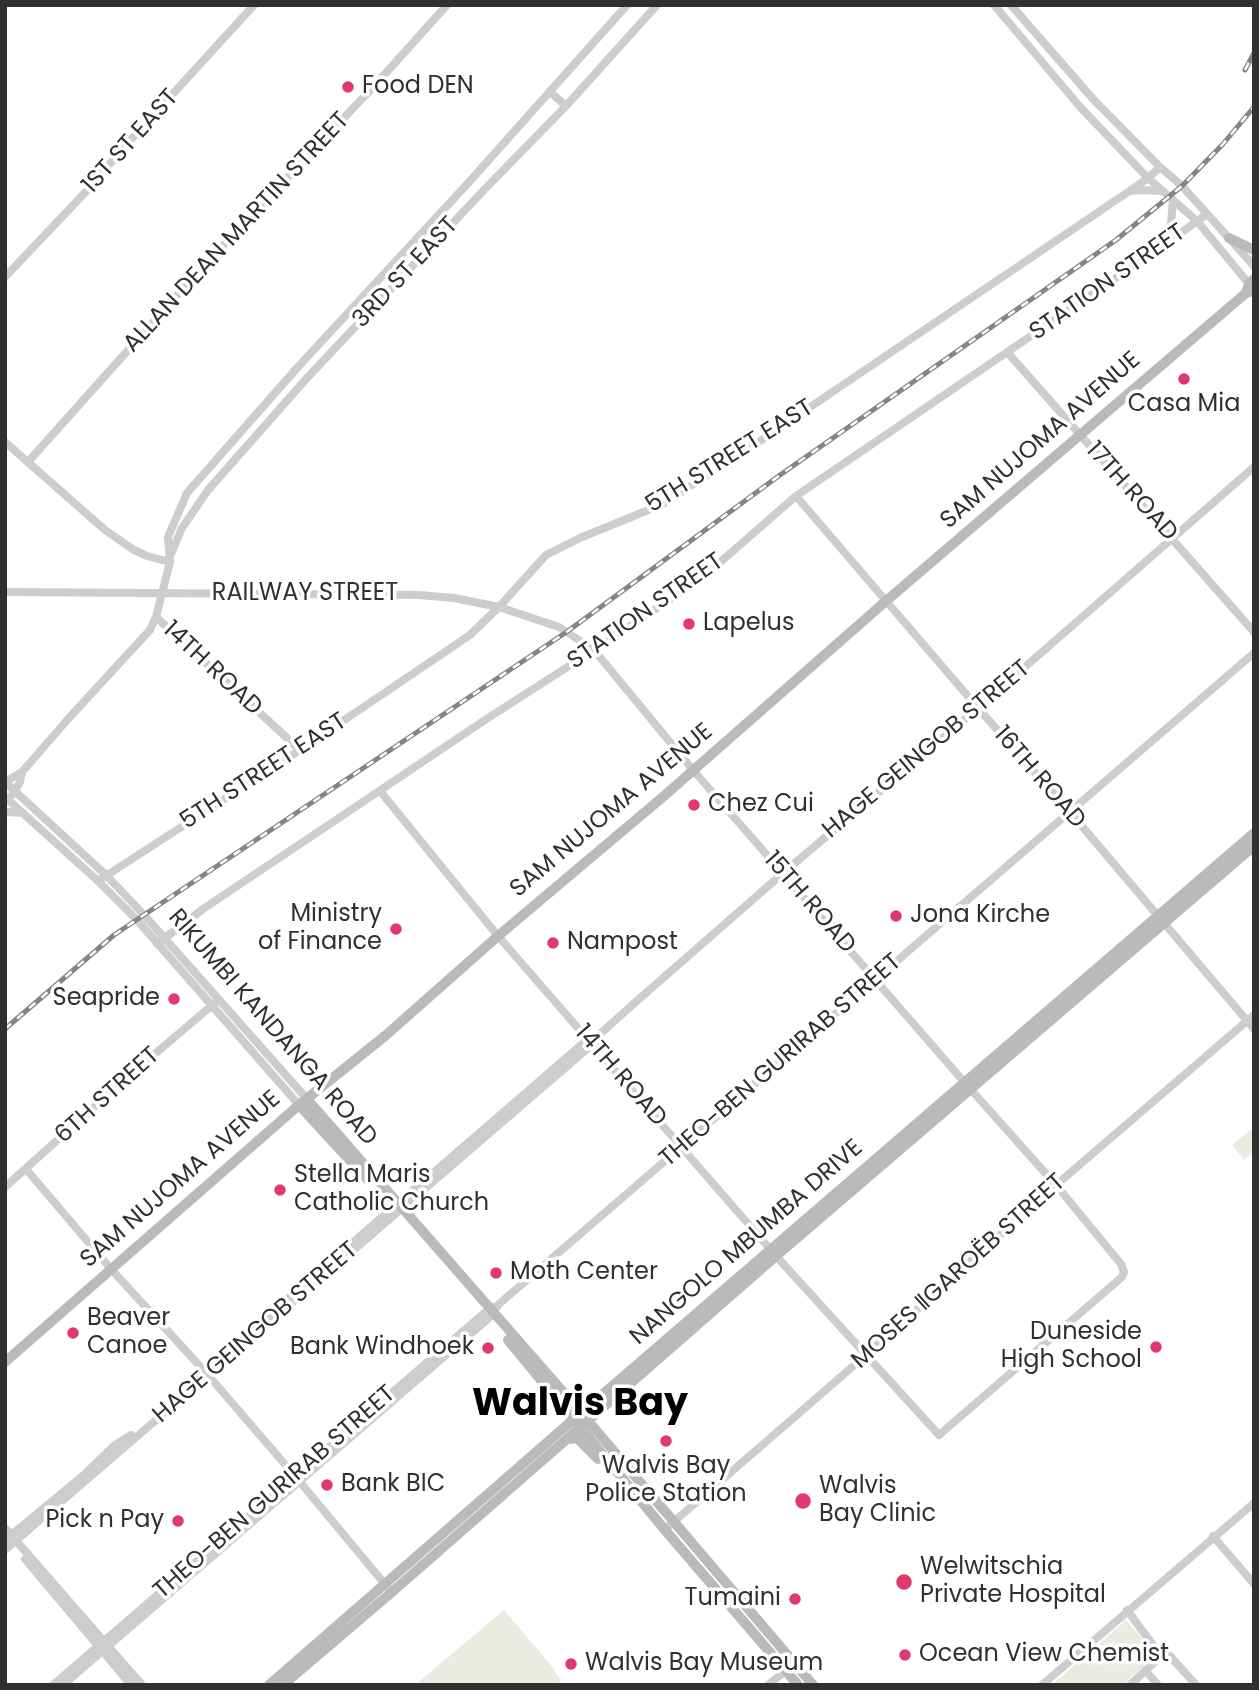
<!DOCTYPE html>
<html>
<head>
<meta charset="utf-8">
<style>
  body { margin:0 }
  #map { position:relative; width:1259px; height:1690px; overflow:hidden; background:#fff; font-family:Poppins,sans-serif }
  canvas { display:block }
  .frame { position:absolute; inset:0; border:7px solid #303030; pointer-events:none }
</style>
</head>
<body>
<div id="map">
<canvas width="1259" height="1690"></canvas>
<div class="frame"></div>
</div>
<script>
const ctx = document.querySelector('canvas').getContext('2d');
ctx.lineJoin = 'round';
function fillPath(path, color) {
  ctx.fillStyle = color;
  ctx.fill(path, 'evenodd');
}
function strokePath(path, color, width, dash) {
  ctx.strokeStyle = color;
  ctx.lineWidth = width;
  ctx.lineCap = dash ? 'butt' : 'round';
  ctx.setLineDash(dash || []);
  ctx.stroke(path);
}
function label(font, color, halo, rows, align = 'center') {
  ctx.font = font + ' Poppins,sans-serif';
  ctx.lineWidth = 7;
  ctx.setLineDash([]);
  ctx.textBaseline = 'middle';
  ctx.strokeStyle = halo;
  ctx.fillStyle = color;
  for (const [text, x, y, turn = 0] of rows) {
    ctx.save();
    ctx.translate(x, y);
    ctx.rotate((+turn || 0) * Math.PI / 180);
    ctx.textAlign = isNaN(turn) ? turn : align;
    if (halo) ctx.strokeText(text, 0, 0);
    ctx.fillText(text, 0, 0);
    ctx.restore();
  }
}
const green = new Path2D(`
  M1254,1127V1152L1244,1160L1232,1145Z
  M504,1610L550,1664L561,1681L556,1685H415Z
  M1126,1620L1150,1647L1144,1666L1122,1685H1052Z`);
const street = new Path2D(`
  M994,5L1081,108L1148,178L1197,221L1249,284
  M1011,5L1093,99L1160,167L1182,186L1254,266
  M550,92L566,106
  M1131,191L1141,190L1163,191
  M1158,248L1171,223L1173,200
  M5,277L96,181L117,155L254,5
  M1008,353L1254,632
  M5,442L105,530L134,550L147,556L170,562
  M28,462L197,273L375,85L447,5
  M796,496L978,708L1069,811L1254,1029
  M171,554L182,528L208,490L307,378L482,192L566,106L657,5
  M5,592L419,595L454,598L499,607L559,627L594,650L693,770L965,1083L1056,1185L1121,1264L1124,1272L1122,1277L939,1435L776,1256L498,936L380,791
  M156,617L300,750
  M5,782L22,772L68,719L150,630L156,617L170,562L168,537L187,493L297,368L470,181L627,5
  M5,782L107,876L144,915L307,1099
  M12,795L20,782L22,772
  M5,797L98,881L137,920L299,1105
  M5,812L23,813
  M98,881L300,750L470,635L499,607L546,555L580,538L663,504L760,441L1128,192L1148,178L1160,167
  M157,944L203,909L488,718L594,650L702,578L796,496L1157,250L1207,214
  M26,1169L111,1269L208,1375L295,1476L388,1588
  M5,1187L130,1075L216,1002
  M196,1378L588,1039L592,1037
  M670,1525L866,1355L1056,1185L1254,1015
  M5,1528L142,1685
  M1213,1536L1254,1584
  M5,1540L85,1474L115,1445L131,1435
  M5,1550L593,1044L601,1033L639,999L782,874L978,708L1254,467
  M25,1559L131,1685
  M1127,1610L1161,1656L1166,1655L1170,1656L1196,1685
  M1146,1671L1158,1685
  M53,1685L489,1309L493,1307
  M63,1685L489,1318L499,1304C750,1087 1001,869 1254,653
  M768,1685L795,1663
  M1042,1685L1254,1503
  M1130,1685L1161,1656`);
const secondary = new Path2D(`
  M1229,238L1254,250
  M1246,293L1249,284L1254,279
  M307,1099L571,1401L813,1685
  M299,1105L368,1180
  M508,1340L665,1530L798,1685
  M5,1362L299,1105L385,1036L498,936L664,796L886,601L1246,293L1254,290
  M567,1439L577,1438L598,1459
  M269,1685L574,1419L1254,833
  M283,1685L392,1592L776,1256L1254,846`);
const rail = new Path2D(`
  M1245,70L1254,53
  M5,1029L114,935L568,631L780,475L1116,240L1182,186L1223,144L1254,107`);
const markers = [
  [348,87,7,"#e0396b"],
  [1184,379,7,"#e0396b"],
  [689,624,7,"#e0396b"],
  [694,805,7,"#e0396b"],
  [896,916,7,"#e0396b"],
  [396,929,7,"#e0396b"],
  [553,943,7,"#e0396b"],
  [174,999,7,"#e0396b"],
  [280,1190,7,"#e0396b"],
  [496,1273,7,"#e0396b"],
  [73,1333,7,"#e0396b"],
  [1156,1347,7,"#e0396b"],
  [488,1348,7,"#e0396b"],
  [666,1441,7,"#e0396b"],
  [327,1485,7,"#e0396b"],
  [803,1501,9,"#e0396b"],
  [178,1521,7,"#e0396b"],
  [904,1582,9,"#e0396b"],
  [795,1599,7,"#e0396b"],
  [905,1655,7,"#e0396b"],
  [571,1664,7,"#e0396b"]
];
const poiNames = [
  ["Food DEN",362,87],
  ["Casa Mia",1184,405,"center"],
  ["Lapelus",703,624],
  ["Chez Cui",708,805],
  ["Ministry",382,915,"right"],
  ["of Finance",382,943,"right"],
  ["Jona Kirche",910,916],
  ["Nampost",567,943],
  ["Seapride",160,999,"right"],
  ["Stella Maris",294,1176],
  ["Catholic Church",294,1204],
  ["Moth Center",510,1273],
  ["Beaver",87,1319],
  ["Canoe",87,1347],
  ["Duneside",1142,1333,"right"],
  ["High School",1142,1361,"right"],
  ["Bank Windhoek",474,1348,"right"],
  ["Walvis Bay",666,1467,"center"],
  ["Police Station",666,1495,"center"],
  ["Bank BIC",341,1485],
  ["Walvis",819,1487],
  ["Bay Clinic",819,1515],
  ["Pick n Pay",164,1521,"right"],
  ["Welwitschia",920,1568],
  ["Private Hospital",920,1596],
  ["Tumaini",781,1599,"right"],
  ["Ocean View Chemist",919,1655],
  ["Walvis Bay Museum",585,1664]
];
const streetNames = [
  ["1ST ST EAST",131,142,-48],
  ["ALLAN DEAN MARTIN STREET",237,233,-47],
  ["3RD ST EAST",406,273,-47],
  ["STATION STREET",1108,283,-35],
  ["SAM NUJOMA AVENUE",1041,441,-41],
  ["5TH STREET EAST",730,457,-32],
  ["17TH ROAD",1131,492,48],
  ["RAILWAY STREET",305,594],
  ["STATION STREET",646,612,-35],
  ["14TH ROAD",212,669,43],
  ["HAGE GEINGOB STREET",927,750,-40],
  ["5TH STREET EAST",264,772,-33],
  ["16TH ROAD",1039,778,49],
  ["SAM NUJOMA AVENUE",612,811,-40],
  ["15TH ROAD",809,903,49],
  ["RIKUMBI KANDANGA ROAD",272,1028,49],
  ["THEO-BEN GURIRAB STREET",781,1061,-41],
  ["14TH ROAD",620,1076,49],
  ["6TH STREET",108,1096,-42],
  ["SAM NUJOMA AVENUE",181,1180,-41],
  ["NANGOLO MBUMBA DRIVE",747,1243,-41],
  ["MOSES ǁGAROËB STREET",959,1272,-42],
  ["HAGE GEINGOB STREET",256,1333,-41],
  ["THEO-BEN GURIRAB STREET",275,1493,-41]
];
const townNames = [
  ["Walvis Bay",580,1405]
];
fillPath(green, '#e9ecde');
strokePath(street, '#cdcdcd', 8);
strokePath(secondary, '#bababa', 10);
strokePath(rail, '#858585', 5);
strokePath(rail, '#fff', 2.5, [8]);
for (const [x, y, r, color] of markers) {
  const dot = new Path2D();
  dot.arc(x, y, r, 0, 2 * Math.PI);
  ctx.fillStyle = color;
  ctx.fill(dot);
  strokePath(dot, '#fff', 2.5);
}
label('24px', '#303030', '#fff', poiNames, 'left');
label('24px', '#303030', '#fff', streetNames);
label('bold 38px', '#000', '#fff', townNames);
</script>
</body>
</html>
